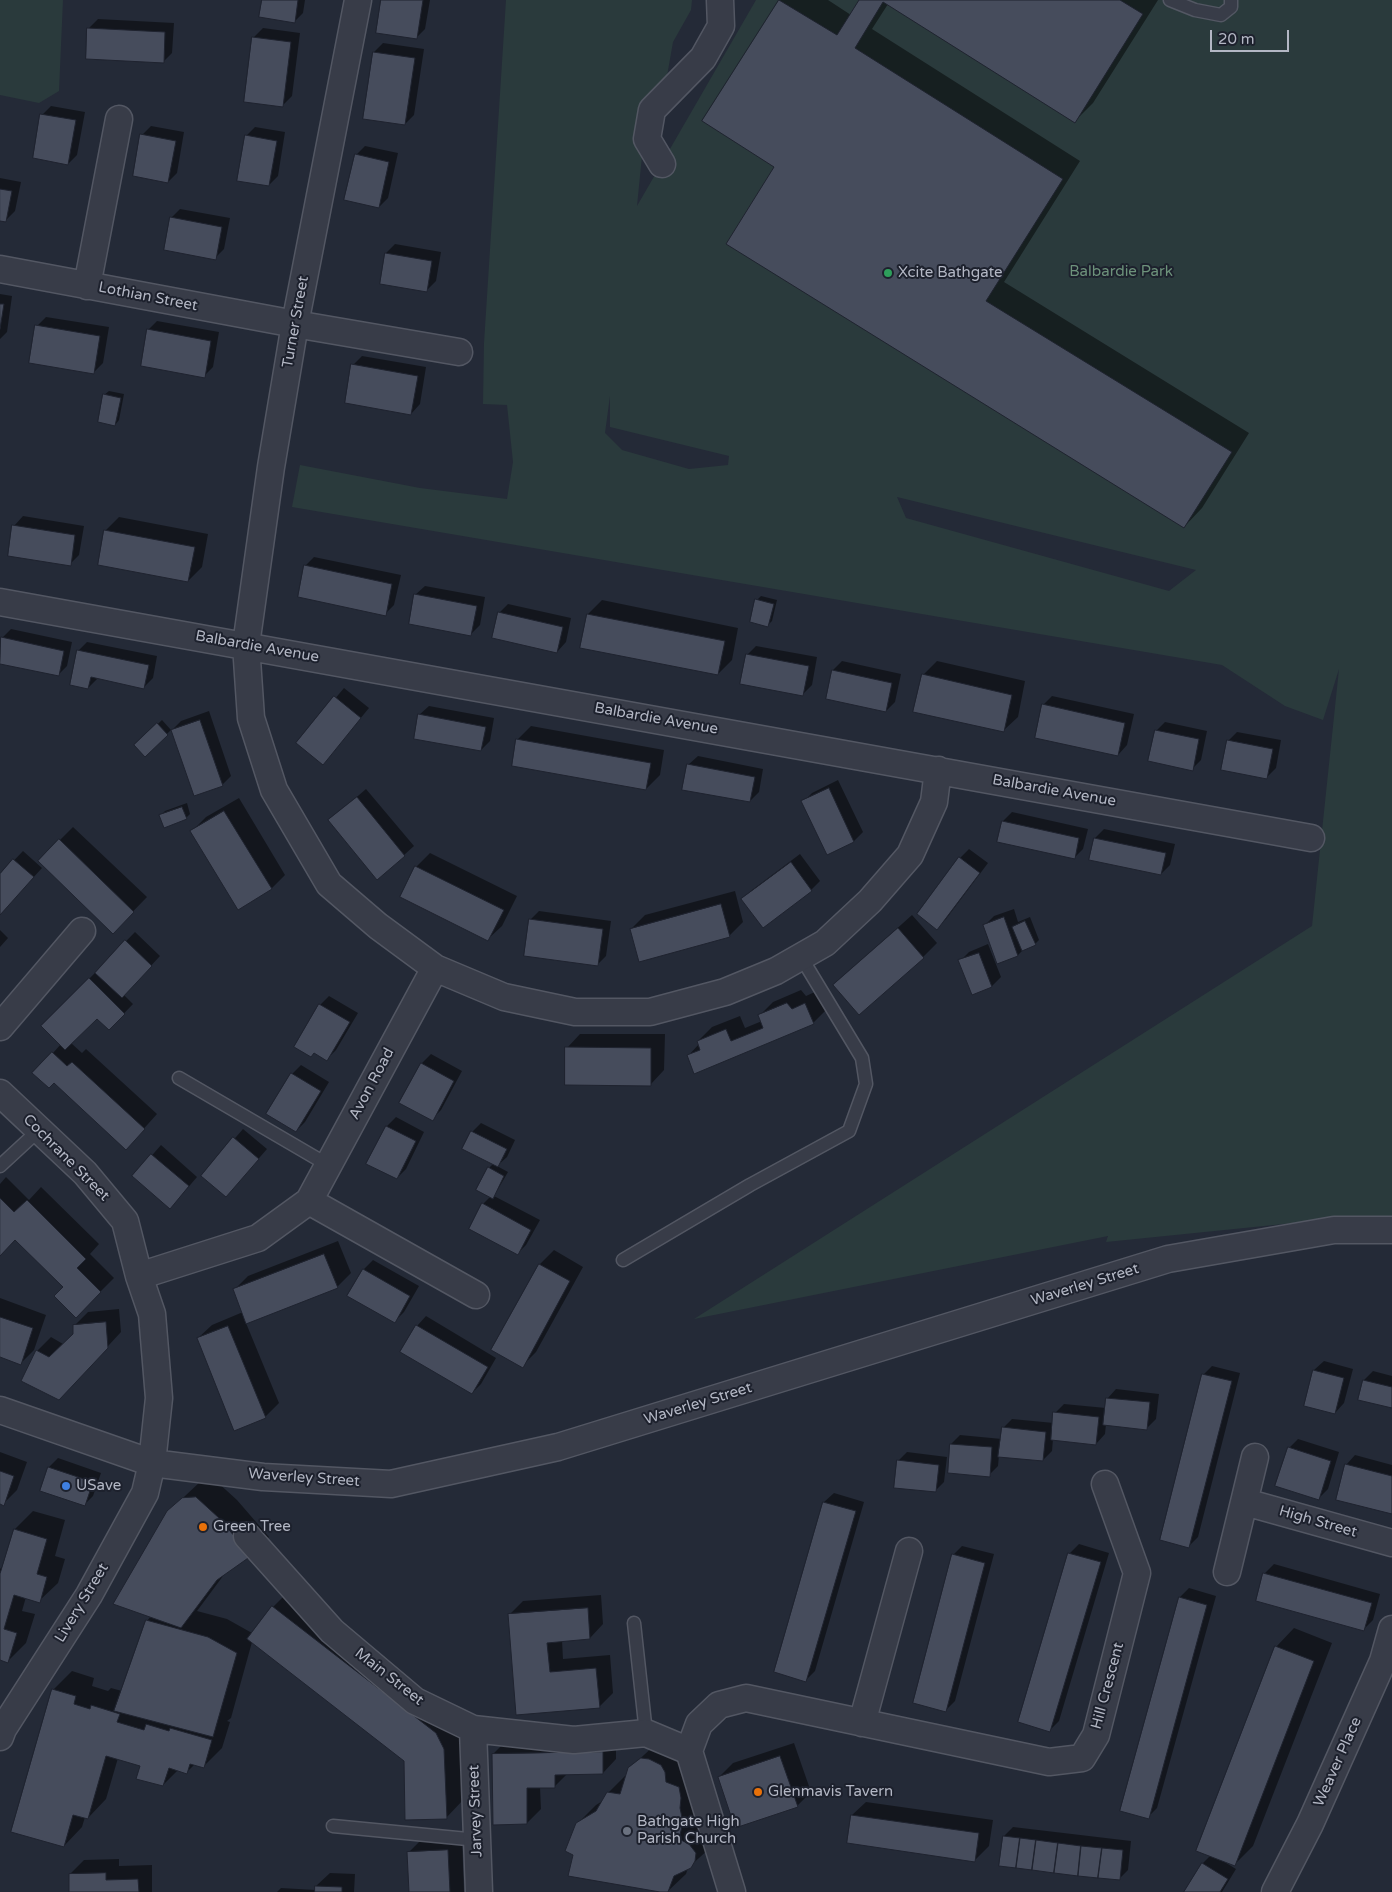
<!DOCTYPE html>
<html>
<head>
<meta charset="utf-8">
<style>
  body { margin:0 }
  #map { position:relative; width:1392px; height:1892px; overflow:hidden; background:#242a37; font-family:"Varela Round",sans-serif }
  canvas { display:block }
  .scale { position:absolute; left:1210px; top:30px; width:79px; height:22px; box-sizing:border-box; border:2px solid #b3b7c4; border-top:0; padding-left:6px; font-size:15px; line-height:18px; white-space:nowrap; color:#b3b7c4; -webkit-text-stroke:4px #1d212d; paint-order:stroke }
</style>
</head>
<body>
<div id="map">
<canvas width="1392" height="1892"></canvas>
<div class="scale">20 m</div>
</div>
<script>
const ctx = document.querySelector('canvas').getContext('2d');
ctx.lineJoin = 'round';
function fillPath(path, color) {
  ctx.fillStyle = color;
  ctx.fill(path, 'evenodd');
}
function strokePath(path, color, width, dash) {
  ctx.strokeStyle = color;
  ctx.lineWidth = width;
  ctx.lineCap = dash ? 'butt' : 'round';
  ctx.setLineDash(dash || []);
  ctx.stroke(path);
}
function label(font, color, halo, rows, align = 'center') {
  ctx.font = font + ' "Varela Round",sans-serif';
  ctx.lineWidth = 4;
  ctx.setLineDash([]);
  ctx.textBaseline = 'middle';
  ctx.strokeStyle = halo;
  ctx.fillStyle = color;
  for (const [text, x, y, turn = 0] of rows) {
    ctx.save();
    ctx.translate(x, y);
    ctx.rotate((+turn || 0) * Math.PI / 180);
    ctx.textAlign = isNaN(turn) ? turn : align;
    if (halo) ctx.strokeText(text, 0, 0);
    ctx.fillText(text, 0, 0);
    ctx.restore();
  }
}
const green = new Path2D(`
  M0,0H63L59,91L39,103L0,95Z
  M506,0H692L691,10L673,42L667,76L646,116L637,206L756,0H1392V1218L1333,1219L1106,1242L1108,1236L694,1319L1312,926L1339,669L1323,720L1285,706L1222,665L292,507L300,465L420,488L507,499L513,462L507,405L483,404L484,343ZM610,396V427L729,456L728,465L689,469L622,450L605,433ZM897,497L1196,570L1169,591L906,518Z`);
const shadow = new Path2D(`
  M263,0H305L303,13L294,22Z
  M382,0H430L425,29L416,38Z
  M780,0H828L851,15L860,0H1158L1093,103L1074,122L888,4L872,29L1080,161L1004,282L1249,433L1202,508L1184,527L776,167L704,121Z
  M98,19L174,23L172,53L163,62L89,28Z
  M263,28L300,33L292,96L283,105L254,37Z
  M383,43L424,49L414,115L405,124L374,52Z
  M51,106L85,112L77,155L68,164L42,115Z
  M151,126L184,132L177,173L168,182L142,135Z
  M255,127L285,132L278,176L269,185L246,136Z
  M365,146L398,153L388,198L379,207L356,155Z
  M0,178L21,182L15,211L6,220L0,219Z
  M180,209L230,218L224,249L215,258L171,218Z
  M395,244L441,252L436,281L427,290L386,253Z
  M0,294L12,296L7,332L0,339Z
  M46,317L109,327L103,363L94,372L37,326Z
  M157,321L219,332L213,367L204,376L148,330Z
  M362,356L426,367L420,404L411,414L353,365Z
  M109,391L124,394L119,420L115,425L104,395Z
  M23,516L84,526L79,555L70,564L14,526Z
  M119,517L208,534L202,567L188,581L105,531Z
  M314,557L401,575L394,605L385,614L305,566Z
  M425,586L485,597L480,625L471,634L415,595Z
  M761,596L777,600L772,621L768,625L757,600Z
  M602,600L738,628L732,660L718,674L588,614Z
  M508,604L571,618L566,642L557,652L499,613Z
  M11,629L72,642L67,666L58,675L0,663L2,638Z
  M87,642L157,656L153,678L144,687L98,678L88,688L78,651Z
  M756,646L817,657L812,685L803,694L747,655Z
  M842,661L901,674L895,702L886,711L833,670Z
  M937,661L1025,681L1018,717L1004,730L923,675Z
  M344,688L369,708L331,754L298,743Z
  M1052,696L1134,714L1127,745L1118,755L1043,705Z
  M429,706L494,718L490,741L481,750L419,715Z
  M209,711L231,776L222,785L172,730L181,721Z
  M162,720L171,730L145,755L136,745Z
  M1165,722L1207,731L1201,760L1192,769L1156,731Z
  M531,726L664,750L660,775L646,789L517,740Z
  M1237,732L1281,740L1276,768L1267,777L1228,741Z
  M698,756L763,769L759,792L750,801L688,765Z
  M838,780L863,832L854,841L827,853L803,802L812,793Z
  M366,789L414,846L404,855L330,820Z
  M239,798L285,875L272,888L192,831L206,817Z
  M187,803L190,814L186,818L160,816L165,811Z
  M1012,812L1088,829L1083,849L1074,858L998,841L1003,821Z
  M73,827L147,897L113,932L39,861Z
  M1104,829L1175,844L1170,865L1161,874L1095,838Z
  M969,849L988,863L946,919L937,928L960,858Z
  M23,851L42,868L0,914V875Z
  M430,853L517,896L502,926L488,939L416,867Z
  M800,854L820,881L811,890L743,899L752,890Z
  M735,891L743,922L729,936L631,929L645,915Z
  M1014,909L1018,922L1030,917L1039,940L1035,944L1025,948L1018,955L985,925L994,916Z
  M539,911L611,921L606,956L597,965L530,920Z
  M912,915L937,943L923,957L834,985Z
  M0,930L8,938L0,947Z
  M135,932L160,956L124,995L133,1004L109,1029L97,1017L71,1043L82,1053L86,1049L157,1114L139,1134L53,1053L61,1044L43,1026Z
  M988,944L1001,977L992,986L972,993L960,961L969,952Z
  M801,990L806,996L819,990L827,1009L813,1023L688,1056L699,1044L698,1041L712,1027L740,1016L745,1028L762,1021L759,1016L773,1002Z
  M329,996L358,1013L336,1050L327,1059L320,1005Z
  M580,1034H665L664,1070L651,1084L567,1048Z
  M431,1054L462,1071L441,1110L432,1119L401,1102L422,1063Z
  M301,1065L329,1082L305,1122L296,1131L292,1074Z
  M396,1117L424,1132L406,1169L397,1178L368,1163L387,1126Z
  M481,1123L515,1140L507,1157L497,1166L508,1172L494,1196L540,1220L526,1245L517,1254L483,1204L491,1196L489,1168L493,1164L472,1132Z
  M243,1129L267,1149L226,1196L202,1176Z
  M161,1145L197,1177L179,1198L134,1176Z
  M6,1177L29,1200L41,1187L99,1244L90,1254L114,1278L76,1316L65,1287L15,1239L0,1254V1184Z
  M338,1241L351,1273L337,1287L246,1323L279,1403L265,1417L198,1338L212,1325L243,1312L234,1290L248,1276Z
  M554,1250L583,1267L536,1352L522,1366L493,1350L540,1264Z
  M373,1260L419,1286L404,1312L395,1321L349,1295L364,1269Z
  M0,1298L46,1315L34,1350L20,1364L0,1356Z
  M119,1309L121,1332L73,1384L37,1351L51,1337L63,1344L74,1334V1326L88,1312Z
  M426,1316L496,1358L481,1384L472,1393L417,1326Z
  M1324,1361L1353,1369L1344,1403L1335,1413L1306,1405L1314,1370Z
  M1212,1366L1240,1373L1198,1537L1189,1546L1203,1375Z
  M1373,1371L1392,1376V1407L1364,1380Z
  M1116,1389L1159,1394L1156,1419L1147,1428L1106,1424L1105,1434L1096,1444L1053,1439L1052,1451L1043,1460L999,1455L998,1466L989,1475L951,1444L960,1435L1002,1439L1003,1428L1012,1419L1054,1423L1055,1413L1064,1404L1106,1408L1107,1399Z
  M1298,1439L1339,1452L1328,1489L1319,1498L1289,1448Z
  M0,1452L27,1462L17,1490L3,1504L0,1503Z
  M907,1452L947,1457L944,1482L935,1491L898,1461Z
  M1355,1455L1392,1465V1512L1346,1465Z
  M58,1458L101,1473L93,1496L84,1505L42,1491L49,1467Z
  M202,1480H215L237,1500L269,1537L251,1555L226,1572L197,1611L227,1619L252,1633L273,1607L291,1589L462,1730L464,1799L446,1818L405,1760L252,1642L231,1718L227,1721L230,1722L222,1748L204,1766L195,1764L187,1772L178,1770L163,1785L141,1765L118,1758L106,1799L88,1818L85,1817L82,1827L64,1846L53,1690L72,1671L94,1678L92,1686L108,1691L111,1688L122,1691L147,1621L151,1616L168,1512Z
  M834,1493L864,1502L815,1671L806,1680L776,1671L824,1502Z
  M33,1511L65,1520L55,1556L65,1559L58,1583L39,1601L26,1597L22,1611L35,1614L26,1643L8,1661L0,1659V1569L2,1567L15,1529Z
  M1079,1544L1109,1553L1059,1721L1050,1730L1070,1553Z
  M962,1546L994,1554L955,1701L946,1710L953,1555Z
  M1274,1564L1380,1594L1373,1620L1364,1629L1264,1574Z
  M1189,1588L1216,1596L1157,1808L1148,1817L1122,1810L1180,1597Z
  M601,1595L603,1624L590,1638L562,1640L563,1659L610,1655L613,1693L599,1707L517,1713L509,1615L523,1601Z
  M1294,1628L1332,1643L1253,1846L1235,1864L1223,1861L1236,1869L1222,1892H1185L1203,1863L1211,1855L1276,1647Z
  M616,1739V1759L603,1773H568L554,1787H540L541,1809L527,1823L493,1754L507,1740Z
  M660,1740L699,1779L710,1848L688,1868L686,1874L667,1892L575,1854L577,1824L596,1805L604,1800L608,1793L627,1774L629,1769Z
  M794,1743L811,1792L797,1806L719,1777L733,1763Z
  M866,1802L993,1820L989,1846L975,1860L852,1815Z
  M1013,1827L1131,1841L1128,1870L1119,1879L1004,1836Z
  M462,1837L464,1892H410L408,1853L422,1839Z
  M119,1859V1866L152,1865V1892H71L70,1874L84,1860Z
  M330,1873L355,1874L354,1892H277L281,1888L316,1890V1886Z`);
const building = new Path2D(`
  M262,0H298L295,23L259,17Z
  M381,0H423L417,39L376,33Z
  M779,0L837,35L859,0H1120L1143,14L1075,123L883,2L855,48L1063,179L986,301L1232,452L1184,528L726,244L774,167L702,121Z
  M87,28L165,32L164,63L86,59Z
  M252,37L291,42L283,107L244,102Z
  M373,52L415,58L405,125L363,119Z
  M40,114L76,120L68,165L33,158Z
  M140,134L176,141L168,183L133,176Z
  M245,135L277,141L269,186L237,181Z
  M355,154L389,162L379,208L344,200Z
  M0,189L12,191L6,222L0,221Z
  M170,217L222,227L216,260L164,250Z
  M385,253L432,261L427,292L380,284Z
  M0,304H4L0,329Z
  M35,325L100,336L94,374L29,363Z
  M147,329L211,341L205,378L141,366Z
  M351,364L418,376L411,415L345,403Z
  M103,394L121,398L115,426L98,422Z
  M12,525L75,535L71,566L8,556Z
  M104,530L195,547L188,582L98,565Z
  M304,565L392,584L386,616L298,597Z
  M414,594L477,606L471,636L409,624Z
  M755,599L774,604L768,627L750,622Z
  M498,612L563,627L557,653L492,638Z
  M587,614L725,641L718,675L580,648Z
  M1,637L64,651L59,676L0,664Z
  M77,650L149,665L144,689L91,677L88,689L70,685Z
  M746,654L809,666L803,696L740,684Z
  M832,670L892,683L886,712L826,699Z
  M922,674L1012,695L1004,732L913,712Z
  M334,696L361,718L323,765L296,743Z
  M1042,704L1125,723L1118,756L1035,738Z
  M418,714L486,727L481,751L414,739Z
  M200,720L223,786L194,796L171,730Z
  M157,723L168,735L145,757L134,745Z
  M1155,730L1199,739L1193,771L1148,761Z
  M516,739L651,763L646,790L512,766Z
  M1227,740L1273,749L1267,779L1221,770Z
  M687,764L755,777L750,802L682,790Z
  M829,788L854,842L827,855L801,801Z
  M357,797L405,856L377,880L328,820Z
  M182,807L187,819L164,828L159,815Z
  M224,811L272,889L238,910L190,831Z
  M1002,821L1079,838L1075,859L997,842Z
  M1094,838L1166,853L1161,875L1089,860Z
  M59,839L134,912L113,934L38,861Z
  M959,857L980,873L937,930L917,914Z
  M13,859L34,877L0,915V874Z
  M791,862L812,891L763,928L741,899Z
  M415,866L504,910L488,941L400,897Z
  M721,904L730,937L639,962L630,929Z
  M1004,917L1018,956L997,964L983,925Z
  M529,919L603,929L598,966L524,956Z
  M1025,921L1036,945L1022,951L1012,927Z
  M898,928L924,958L859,1015L833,985Z
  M125,940L152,966L122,998L95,973Z
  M979,953L992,987L972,995L958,960Z
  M89,978L125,1014L109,1030L97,1019L65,1050L41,1026Z
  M787,1003L792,1009L805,1003L814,1024L694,1074L687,1055L700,1050L697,1041L726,1029L731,1041L763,1028L758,1015Z
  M319,1004L350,1022L327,1061L314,1053L311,1057L294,1047Z
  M565,1047L651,1048V1086L565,1085Z
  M52,1052L67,1066L72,1062L145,1129L126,1150L54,1083L49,1088L32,1073Z
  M421,1063L454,1081L433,1121L399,1103Z
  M291,1073L321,1091L296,1132L266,1114Z
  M386,1126L416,1141L397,1179L366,1164Z
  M471,1131L507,1149L498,1167L462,1149Z
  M233,1137L259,1159L226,1197L201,1176Z
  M151,1154L189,1186L170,1209L132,1176Z
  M488,1167L504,1176L493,1199L476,1190Z
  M0,1198L14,1212L27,1200L86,1259L77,1268L101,1292L76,1318L54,1296L63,1287L15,1240L0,1256Z
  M482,1203L531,1230L518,1255L469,1229Z
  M324,1254L338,1288L246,1324L233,1289Z
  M539,1264L570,1281L523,1368L491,1350Z
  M363,1269L410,1296L395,1323L347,1296Z
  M0,1317L33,1328L21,1365L0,1357Z
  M106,1322L108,1348L59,1400L21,1381L36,1350L49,1357L73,1334V1325Z
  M416,1325L488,1367L472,1394L400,1352Z
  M228,1326L266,1418L234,1431L197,1338Z
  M1313,1370L1344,1378L1335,1414L1304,1406Z
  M1202,1374L1232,1381L1189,1548L1160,1540Z
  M1363,1380L1392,1387V1408L1358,1400Z
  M1106,1398L1150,1402L1147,1430L1103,1425Z
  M1053,1412L1099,1417L1096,1445L1051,1440Z
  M1002,1427L1046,1432L1043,1461L998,1457Z
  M950,1444L992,1447L990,1477L948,1473Z
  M1288,1447L1331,1461L1319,1500L1275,1486Z
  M897,1460L939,1465L936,1492L894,1488Z
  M1345,1464L1392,1476V1514L1336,1500Z
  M48,1467L93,1482L85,1506L40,1491Z
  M0,1471L14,1476L4,1506L0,1504Z
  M196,1497L219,1518L251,1556L217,1580L181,1628L113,1604L167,1511L182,1498Z
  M823,1502L856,1511L806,1682L774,1672Z
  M14,1529L47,1539L37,1574L47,1577L40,1603L14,1595L4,1629L17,1633L8,1663L0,1660V1574Z
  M1068,1553L1101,1562L1050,1732L1018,1722Z
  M952,1554L985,1563L946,1712L913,1703Z
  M1263,1573L1372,1603L1364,1631L1256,1601Z
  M1179,1597L1207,1605L1149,1819L1120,1811Z
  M272,1606L436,1733L444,1749L447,1819L405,1820L404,1761L247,1639Z
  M588,1608L590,1639L547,1643L550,1672L596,1668L600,1708L516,1715L508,1614Z
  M146,1620L208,1637L237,1653L213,1737L114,1711Z
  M1275,1646L1314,1661L1235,1866L1196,1851Z
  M52,1689L76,1696L74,1704L90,1709L91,1705L120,1714L117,1722L144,1730L146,1724L169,1731L170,1728L212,1740L204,1768L190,1764L187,1774L169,1768L163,1786L136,1779L140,1766L106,1756L88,1819L73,1815L64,1847L11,1832Z
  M603,1752V1774L555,1775V1788H527V1824L493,1825L492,1754Z
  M780,1756L798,1807L735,1828L718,1777Z
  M641,1758L649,1759L661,1765L665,1772L666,1782L679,1787L681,1798L680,1808L683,1822L679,1839L689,1844L696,1853L695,1861L691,1868L674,1876L668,1892H660L568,1876L573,1855L565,1851L576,1823L596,1811L607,1792L620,1794L628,1768Z
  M851,1815L979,1833L975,1862L847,1843Z
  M1003,1836L1020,1838L1016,1868L999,1866Z
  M1020,1838L1036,1840L1032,1870L1016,1868Z
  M1036,1840L1058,1843L1054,1873L1032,1870Z
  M1058,1843L1081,1846L1078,1876L1054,1873Z
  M1081,1846L1102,1848L1098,1878L1078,1876Z
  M1102,1848L1123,1850L1120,1880L1098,1878Z
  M448,1850L450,1892H409L407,1852Z
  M1202,1863L1228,1879L1220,1892H1184Z
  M106,1873V1880L138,1879L139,1892H69V1874Z
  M315,1886L342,1887V1892H315Z`);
const service = new Path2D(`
  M1170,0L1195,10L1221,15L1231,7V0
  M179,1078L328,1165
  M0,1166L39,1130
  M623,1260L750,1185L849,1131L866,1084L862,1058L801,957
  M634,1623L646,1733
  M333,1826L478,1840`);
const minor = new Path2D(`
  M358,0L295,324L271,467L246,645L251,718L274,790L329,884L378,926L435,968L504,997L575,1012H650L725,992L776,971L825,943L870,901L910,855L934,802L938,770
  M662,164L647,139L652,110L703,58L721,26L720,0
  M0,269L295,324L459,352
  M87,286L119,119
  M0,602L1311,838
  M0,1027L82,931
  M0,1093L85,1173L125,1221L139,1276L152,1314L159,1398L152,1463L145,1493L89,1595L3,1729L0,1737
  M309,1201L476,1295
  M139,1276L258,1238L309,1201L435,968
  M0,1410L152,1463L263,1477L391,1484L558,1447L1168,1259L1334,1230H1392
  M1245,1502L1392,1543
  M247,1536L332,1631L415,1701L473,1729L574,1740L646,1733L689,1751
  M1227,1572L1255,1457
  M862,1723L909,1551
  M473,1729L479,1892
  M689,1751L699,1724L719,1705L746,1698L1049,1762L1082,1758L1096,1735L1137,1573L1105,1484
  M689,1751L732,1892
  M1275,1892L1310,1824L1383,1661L1392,1629`);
const markers = [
  [888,273,5,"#2e9e5b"],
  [66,1486,5,"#3f7fe0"],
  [203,1527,5,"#e8710a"],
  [758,1792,5,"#e8710a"],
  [627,1831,5,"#6b7280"]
];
const parkNames = [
  ["Balbardie Park",1121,272]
];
const poiNames = [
  ["Xcite Bathgate",898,273],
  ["USave",76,1486],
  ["Green Tree",213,1527],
  ["Glenmavis Tavern",768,1792],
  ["Bathgate High",637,1822],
  ["Parish Church",637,1839]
];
const streetNames = [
  ["Lothian Street",148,297,11],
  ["Turner Street",296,322,-80],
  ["Balbardie Avenue",257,647,10],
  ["Balbardie Avenue",656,719,10],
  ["Balbardie Avenue",1054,791,10],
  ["Avon Road",372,1084,-62],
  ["Cochrane Street",66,1158,45],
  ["Waverley Street",1085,1285,-17],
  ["Waverley Street",698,1404,-17],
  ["Waverley Street",304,1478,4],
  ["High Street",1318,1522,16],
  ["Livery Street",82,1603,-59],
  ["Main Street",389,1677,38],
  ["Hill Crescent",1108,1686,-75],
  ["Weaver Place",1338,1762,-66],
  ["Jarvey Street",476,1811,-92]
];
fillPath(green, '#2a3a3c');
fillPath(shadow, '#0007');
fillPath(building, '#464c5c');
strokePath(building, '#1f232f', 1);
strokePath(service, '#535763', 15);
strokePath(minor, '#535763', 29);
strokePath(service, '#383c48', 12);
strokePath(minor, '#383c48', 26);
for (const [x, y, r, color] of markers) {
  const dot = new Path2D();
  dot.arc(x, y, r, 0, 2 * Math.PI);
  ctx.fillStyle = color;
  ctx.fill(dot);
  strokePath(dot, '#1d212d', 2);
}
label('15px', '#6d927b', '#1d212d', parkNames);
label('15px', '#b3b7c4', '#1d212d', poiNames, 'left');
label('15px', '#b3b7c4', '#1d212d', streetNames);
</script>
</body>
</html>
